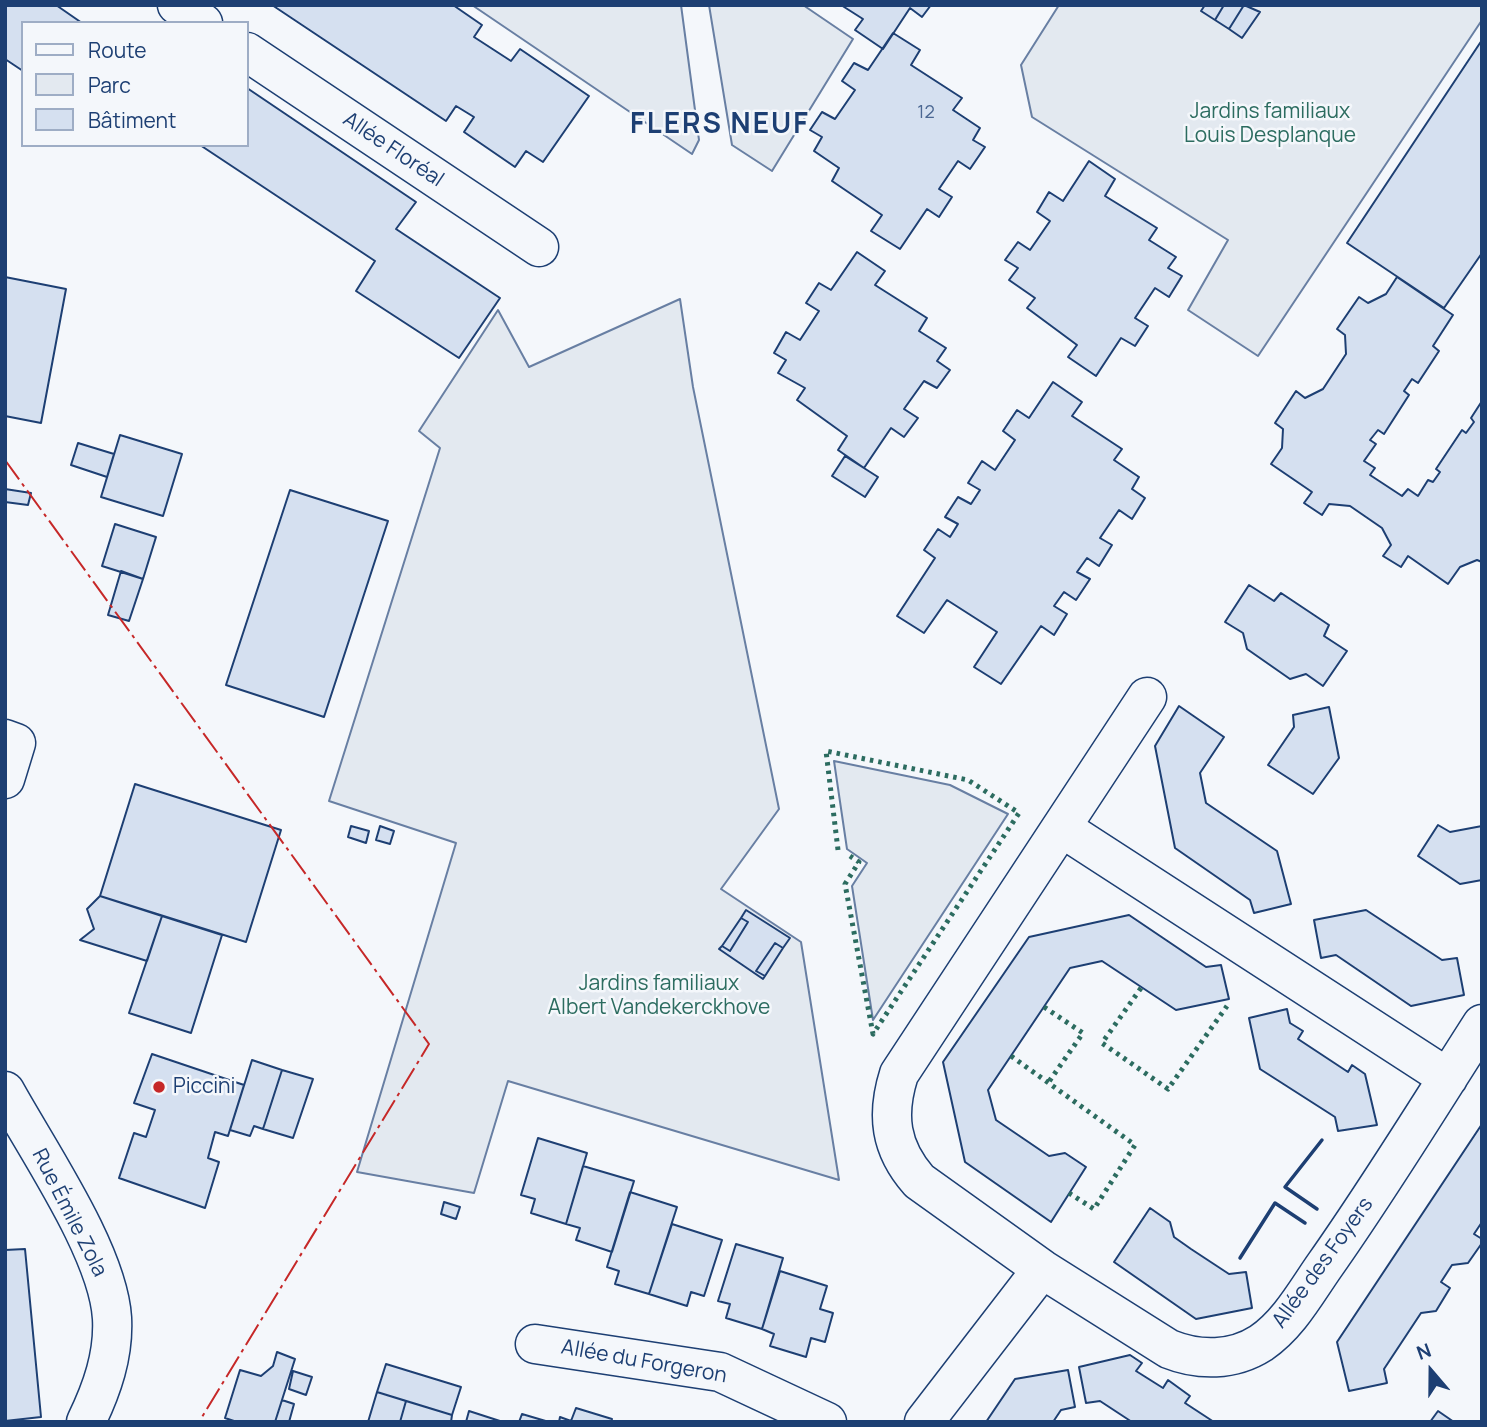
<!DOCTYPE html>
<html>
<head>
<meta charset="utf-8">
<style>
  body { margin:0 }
  #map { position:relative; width:1487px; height:1427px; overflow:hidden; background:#f4f7fb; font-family:Manrope,sans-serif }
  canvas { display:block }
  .frame { position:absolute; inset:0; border:7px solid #1d3f73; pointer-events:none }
  .legend { position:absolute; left:21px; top:21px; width:228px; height:126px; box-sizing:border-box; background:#f4f7fb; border:2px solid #9eadc5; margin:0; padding:9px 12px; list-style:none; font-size:21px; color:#1d3f73 }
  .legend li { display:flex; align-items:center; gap:14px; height:35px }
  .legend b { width:35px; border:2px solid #9eadc5 }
  .north { position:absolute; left:1396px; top:1336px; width:70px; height:70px; -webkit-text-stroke:5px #f4f7fb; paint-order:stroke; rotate:340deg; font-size:19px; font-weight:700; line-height:28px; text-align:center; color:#1d3f73 }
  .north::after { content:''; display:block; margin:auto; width:24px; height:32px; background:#1d3f73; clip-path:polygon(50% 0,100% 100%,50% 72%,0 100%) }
</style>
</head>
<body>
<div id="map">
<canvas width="1487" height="1427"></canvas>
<div class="frame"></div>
<ul class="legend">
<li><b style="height:9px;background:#f4f7fb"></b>Route</li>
<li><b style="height:19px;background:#e3e9f0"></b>Parc</li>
<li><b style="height:19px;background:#d5e0f0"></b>Bâtiment</li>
</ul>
<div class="north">N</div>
</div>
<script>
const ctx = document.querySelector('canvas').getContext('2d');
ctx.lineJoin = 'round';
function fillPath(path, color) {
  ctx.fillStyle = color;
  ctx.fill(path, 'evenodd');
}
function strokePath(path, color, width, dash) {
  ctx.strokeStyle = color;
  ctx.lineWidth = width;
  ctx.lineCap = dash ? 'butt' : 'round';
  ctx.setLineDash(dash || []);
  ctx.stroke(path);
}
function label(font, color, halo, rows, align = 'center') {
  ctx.font = font + ' Manrope,sans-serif';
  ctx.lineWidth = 5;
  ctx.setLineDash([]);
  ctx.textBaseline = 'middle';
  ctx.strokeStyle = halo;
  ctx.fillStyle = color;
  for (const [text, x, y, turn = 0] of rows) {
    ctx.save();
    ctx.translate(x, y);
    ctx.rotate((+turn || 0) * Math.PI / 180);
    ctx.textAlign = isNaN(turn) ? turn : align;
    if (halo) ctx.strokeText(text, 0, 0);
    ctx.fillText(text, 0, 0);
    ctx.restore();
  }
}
const green = new Path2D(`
  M472,5H681L699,140L692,154Z
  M709,5H803L853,39L772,171L732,145Z
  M1059,5H1482V20L1258,356L1188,310L1228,240L1032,117L1021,65Z
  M680,299L693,387L779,809L721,889L801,942L839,1180L508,1081L474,1193L357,1172L456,843L329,801L440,448L419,431L498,310L529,367Z
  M834,761L950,785L1008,814L873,1020L852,886L867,863L847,849Z`);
const building = new Path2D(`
  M5,5H56L82,23H23V71L5,59Z
  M272,5H453L482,25L474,37L511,61L520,49L589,96L543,162L526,151L515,167L464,132L474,117L456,106L446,121Z
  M841,5H931L922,17L910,8L883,49L855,30L863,19Z
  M1205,5H1224L1215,20L1201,11Z
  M1224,5H1244L1229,29L1215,20Z
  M1244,5L1260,12L1242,38L1229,29Z
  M893,33L920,50L911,65L962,98L953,110L980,128L973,140L985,147L970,169L958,161L939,189L952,197L939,217L927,209L900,249L871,231L882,215L832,181L839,168L814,151L822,137L810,130L822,112L835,119L855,90L842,81L854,63L868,70Z
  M1482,40V253L1444,308L1347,243Z
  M247,88L416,202L396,229L500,298L459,358L356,291L375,261L200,145H247Z
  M1089,161L1115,179L1105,196L1157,228L1149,240L1176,257L1168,268L1182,276L1169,297L1155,288L1135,318L1148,326L1135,346L1121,338L1096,376L1068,357L1077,345L1027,308L1035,298L1009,280L1018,268L1005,260L1018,242L1030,250L1050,221L1037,212L1049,192L1063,201Z
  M857,252L885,271L875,285L927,318L919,331L946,348L937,361L950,370L937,388L924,381L904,409L918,418L904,437L891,428L864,468L838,450L847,436L797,400L805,388L778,373L786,360L774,353L786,332L800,340L819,311L806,303L819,283L831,290Z
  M5,277L66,289L41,423L5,416Z
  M1397,277L1453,315L1433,346L1439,351L1418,383L1412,379L1404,391L1409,395L1384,434L1378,430L1370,440L1376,444L1364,461L1375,468L1370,475L1402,496L1408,489L1418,496L1428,480L1433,482L1440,472L1436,469L1462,430L1466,433L1474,422L1471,418L1482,401V562L1477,560L1460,567L1448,584L1408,556L1401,567L1383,556L1391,545L1382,528L1350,506L1329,504L1322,515L1304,503L1312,492L1271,464L1282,448L1283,429L1275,423L1296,391L1305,398L1323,389L1346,354L1345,335L1337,329L1359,297L1368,303L1386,294Z
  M1053,382L1082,402L1072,416L1122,449L1114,460L1139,477L1132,489L1145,498L1132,519L1119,510L1100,538L1112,545L1099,566L1087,558L1077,572L1090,579L1076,600L1064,592L1054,606L1067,614L1054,635L1041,626L1001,684L974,667L997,632L947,600L924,633L897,616L935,558L924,550L938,529L950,537L958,524L945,517L958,497L971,504L980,490L968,483L982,461L995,470L1015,440L1003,431L1017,410L1029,418Z
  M120,435L182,454L163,516L101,497Z
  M78,443L114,454L107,477L71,465Z
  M845,456L878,477L865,497L832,476Z
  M5,489L31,493L28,505L5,502Z
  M290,490L388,521L324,717L226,685Z
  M115,524L156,537L143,579L102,566Z
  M121,571L143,579L129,621L108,615Z
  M1249,585L1274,601L1281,593L1329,625L1324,636L1347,651L1323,686L1306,674L1290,679L1247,649L1243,633L1225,622Z
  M1179,706L1224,737L1200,773L1206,803L1277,851L1291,904L1254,913L1250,900L1175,848L1155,746Z
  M1329,707L1339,758L1313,794L1268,765L1294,727L1293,715Z
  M135,784L281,830L246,942L100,896Z
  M1438,825L1450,832L1482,826V880L1460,884L1418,856Z
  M351,826L369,831L366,843L348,837Z
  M380,826L394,831L390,844L376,840Z
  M100,896L162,916L147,961L80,940L94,929L87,909Z
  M746,910L790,938L783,948L775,943L756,971L765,976L763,979L719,949L722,946L730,951L748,922L741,918Z
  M1366,910L1442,960L1457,958L1464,995L1411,1006L1336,955L1321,958L1314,920Z
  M1129,915L1206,967L1221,965L1229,999L1176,1010L1102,961L1070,968L988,1090L996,1120L1049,1156L1065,1153L1086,1167L1051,1222L965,1162L943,1062L1029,937Z
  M162,916L222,935L191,1033L129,1013Z
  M741,918L748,922L730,951L722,946Z
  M775,943L783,948L765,976L756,971Z
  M1287,1009L1290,1023L1303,1031L1298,1039L1348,1072L1352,1065L1365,1074L1377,1125L1338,1131L1335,1117L1260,1069L1249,1018Z
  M152,1054L244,1085L228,1136L215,1132L208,1158L219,1162L205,1208L119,1178L134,1133L146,1137L155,1110L134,1103Z
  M252,1060L282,1070L263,1129L254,1126L250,1136L230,1130Z
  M282,1070L313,1079L293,1138L263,1129Z
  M1482,1124V1222L1474,1234L1482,1239V1243L1468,1263L1452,1265L1441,1282L1450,1288L1436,1311L1421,1313L1384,1369L1387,1383L1349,1391L1337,1342Z
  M538,1138L587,1153L566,1224L531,1213L535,1199L521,1195Z
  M583,1166L634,1181L612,1252L576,1240L580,1228L566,1224Z
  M630,1192L677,1207L649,1294L615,1284L619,1271L607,1267Z
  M444,1202L460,1207L456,1219L441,1214Z
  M1150,1208L1170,1222L1174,1237L1191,1249L1229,1274L1246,1272L1252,1308L1196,1319L1114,1262Z
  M672,1224L722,1240L704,1296L691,1292L687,1306L649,1294Z
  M736,1244L783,1258L762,1329L726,1318L730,1304L718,1301Z
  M25,1249L41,1417L5,1421V1250Z
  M780,1271L827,1286L820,1309L833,1313L825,1342L811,1338L806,1357L770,1346L774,1334L762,1329Z
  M277,1352L295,1359L275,1422H237L225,1418L240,1370L261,1376L273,1366Z
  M1130,1355L1142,1363L1136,1371L1163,1388L1168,1380L1190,1396L1185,1403L1214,1422H1132L1100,1401L1086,1403L1079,1367Z
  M386,1364L461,1387L452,1415L377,1392Z
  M1068,1370L1075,1407L1061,1410L1053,1422H986L1015,1379Z
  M293,1371L312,1377L306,1395L289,1389Z
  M377,1392L406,1401L400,1422H368Z
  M282,1400L294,1404L289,1422H275Z
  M406,1401L452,1415L451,1422H400Z
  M576,1408L612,1419L611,1422H559L560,1417L571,1421Z
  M469,1411L503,1422H466Z
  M1438,1411L1454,1422H1430Z
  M522,1414L549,1422H519Z`);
const minor = new Path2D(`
  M177,5L203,23
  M247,52L539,247
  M5,739L16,743L5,779
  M1062,828L1448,1078
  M5,1091C38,1151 108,1252 112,1318C114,1355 102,1389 86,1422
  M1042,1269L1169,1349C1199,1361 1233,1361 1261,1343C1289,1324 1306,1292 1325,1265C1380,1187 1430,1105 1482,1024
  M535,1344L720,1372L827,1422
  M924,1422L1042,1269L919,1181C890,1148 886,1115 899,1074L1147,697`);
const hedge = new Path2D(`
  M838,850L826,751L968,780L1019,813L873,1034L845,884L859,862L850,856
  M1141,988L1102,1043L1168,1089L1227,1006
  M1044,1007L1083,1033L1048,1083
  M1011,1056L1135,1145L1094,1209L1069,1193`);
const wall = new Path2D(`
  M1317,1209L1285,1187L1322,1140
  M1240,1258L1275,1203L1305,1223`);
const power = new Path2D(`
  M5,460L429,1044L199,1422`);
const markers = [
  [159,1087,7,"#c62828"]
];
const numberNames = [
  ["12",926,113]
];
const parkNames = [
  ["Jardins familiaux",1270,112],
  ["Louis Desplanque",1270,136],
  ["Jardins familiaux",659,984],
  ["Albert Vandekerckhove",659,1008]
];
const streetNames = [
  ["Allée Floréal",393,150,34],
  ["Rue Émile Zola",69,1213,63],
  ["Allée des Foyers",1323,1263,-54],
  ["Allée du Forgeron",644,1362,10]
];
const poiNames = [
  ["Piccini",173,1087]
];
const districtNames = [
  ["FLERS NEUF",720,125]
];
fillPath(green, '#e3e9f0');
strokePath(green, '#687fa3', 2);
fillPath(building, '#d5e0f0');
strokePath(building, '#1d3f73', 2);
strokePath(minor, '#1d3f73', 41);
strokePath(minor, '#f4f7fb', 38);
strokePath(hedge, '#2c6c60', 5, [3.5, 5]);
strokePath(wall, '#1d3f73', 3.5);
strokePath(power, '#c62828', 2, [24, 5, 3.5, 5]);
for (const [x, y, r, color] of markers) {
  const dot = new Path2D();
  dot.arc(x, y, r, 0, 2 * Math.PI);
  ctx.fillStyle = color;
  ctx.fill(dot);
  strokePath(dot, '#f4f7fb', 2.5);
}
label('18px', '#4b6792', null, numberNames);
label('21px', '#2c6c60', '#f4f7fb', parkNames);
label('21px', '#1d3f73', '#f4f7fb', streetNames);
label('21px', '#1d3f73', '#f4f7fb', poiNames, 'left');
ctx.letterSpacing = '2px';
label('bold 28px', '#1d3f73', '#f4f7fb', districtNames);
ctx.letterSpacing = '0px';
</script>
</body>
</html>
